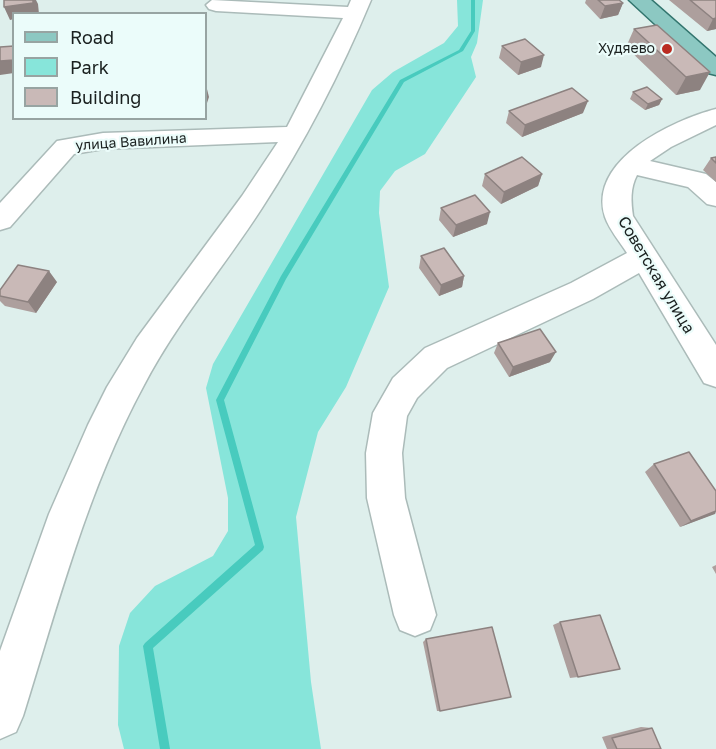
<!DOCTYPE html>
<html>
<head>
<meta charset="utf-8">
<style>
  body { margin:0 }
  #map { position:relative; width:716px; height:749px; overflow:hidden; background:#deefec; font-family:"Golos Text",sans-serif }
  canvas { display:block }
  .legend { position:absolute; left:12px; top:12px; width:195px; height:108px; box-sizing:border-box; background:#ebfcfa; border:2px solid #97a4a2; margin:0; padding:8px 10px; list-style:none; font-size:18px; color:#1a201f }
  .legend li { display:flex; align-items:center; gap:12px; height:30px }
  .legend b { width:30px; border:2px solid #97a4a2 }
</style>
</head>
<body>
<div id="map">
<canvas width="716" height="749"></canvas>
<ul class="legend">
<li><b style="height:8px;background:#8cc8c2"></b>Road</li>
<li><b style="height:16px;background:#87e5da"></b>Park</li>
<li><b style="height:16px;background:#c9b9b7"></b>Building</li>
</ul>
</div>
<script>
const ctx = document.querySelector('canvas').getContext('2d');
ctx.lineJoin = 'round';
function fillPath(path, color) {
  ctx.fillStyle = color;
  ctx.fill(path, 'evenodd');
}
function strokePath(path, color, width, dash) {
  ctx.strokeStyle = color;
  ctx.lineWidth = width;
  ctx.lineCap = dash ? 'butt' : 'round';
  ctx.setLineDash(dash || []);
  ctx.stroke(path);
}
function label(font, color, halo, rows, align = 'center') {
  ctx.font = font + ' "Golos Text",sans-serif';
  ctx.lineWidth = 4.5;
  ctx.setLineDash([]);
  ctx.textBaseline = 'middle';
  ctx.strokeStyle = halo;
  ctx.fillStyle = color;
  for (const [text, x, y, turn = 0] of rows) {
    ctx.save();
    ctx.translate(x, y);
    ctx.rotate((+turn || 0) * Math.PI / 180);
    ctx.textAlign = isNaN(turn) ? turn : align;
    if (halo) ctx.strokeText(text, 0, 0);
    ctx.fillText(text, 0, 0);
    ctx.restore();
  }
}
const green = new Path2D(`
  M457,0H483L477,43L471,57L476,77L425,154L395,171L380,191L379,213L389,287L346,387L318,432L296,517L311,682L321,749H124L118,725L119,646L130,613L155,586L213,556L228,531V498L206,388L213,364L372,90L393,72L444,43L458,26Z`);
const stream = new Path2D(`
  M471,0H475V31L463,51L404,82L286,279L224,400L264,547L263,550L153,648L170,749H160L143,646L145,643L255,545L216,400L281,276L400,80L459,50L471,31Z`);
const minor = new Path2D(`
  M212,0L348,7L351,0H371C341,72 305,142 262,208C224,267 177,322 144,385C88,488 58,604 23,716L16,732L0,739V651L49,514L88,425L107,387L137,338L242,196L278,142L103,149L74,154L10,227L0,230V203L57,141L103,133L287,127L343,18L216,11L209,9L206,5Z
  M716,109V125L671,147L650,161L706,174L716,182V206L707,204L688,187L637,175C630,188 631,202 633,216L716,345V387L704,383L639,273L593,299L447,368L417,398L407,416L402,453L405,498L436,615L430,630L415,636L400,630L394,615L367,498L366,453L373,413L393,378L425,348L571,283L627,253C620,242 609,229 605,217C587,160 673,120 716,109Z`);
const major = new Path2D(`
  M629,0H651L716,57V75L708,73Z`);
const wall = new Path2D(`
  M586,0H619L623,3L618,15L600,19L585,3Z
  M669,0H716V29L707,31Z
  M634,29L700,90L676,95L626,47Z
  M502,46L541,67L518,75L499,58Z
  M633,92L662,99L659,105L645,110L630,99Z
  M509,111L583,113L522,137L506,123Z
  M716,157V182L703,170L711,158Z
  M485,174H542L538,186L501,204L482,186Z
  M441,208L487,224L453,237L439,220Z
  M421,256L464,276L462,287L439,296L419,268Z
  M57,282L36,313L5,306L0,301V290Z
  M498,343L550,362L509,377L494,353Z
  M654,464L716,513L680,527L645,472Z
  M716,565V574L712,567Z
  M560,622L578,677L570,678L553,625Z
  M426,639L440,711H437L423,642Z
  M641,727L652,728L661,749H607L602,737Z`);
const shadedWall = new Path2D(`
  M33,0H36L38,4L39,14H14V19L10,20L4,7Z
  M623,3L618,15L600,19L605,6Z
  M716,18V29L707,31L713,19Z
  M544,55L541,67L518,75L521,62Z
  M14,60V73L0,75V61Z
  M710,72L700,90L676,95L686,77Z
  M206,85L209,97L206,106Z
  M662,99L659,105L645,110L648,104Z
  M588,101L583,113L522,137L525,125Z
  M542,174L538,186L501,204L504,192Z
  M490,212L487,224L453,237L456,225Z
  M49,271L57,282L36,313L28,302Z
  M464,276L462,287L439,296L441,285Z
  M556,352L550,362L509,377L513,367Z
  M716,511L715,514L680,527L691,521Z`);
const building = new Path2D(`
  M4,0H33V3L4,7Z
  M598,0H619L623,3L605,6Z
  M690,0H716V18L713,19Z
  M657,25L710,72L686,77L634,29Z
  M525,39L544,55L521,62L502,46Z
  M14,46V60L0,61V47Z
  M647,87L662,99L648,104L633,92Z
  M572,88L588,101L525,125L509,111Z
  M522,157L542,174L504,192L485,174Z
  M716,157V163L711,158Z
  M475,195L490,212L456,225L441,208Z
  M444,248L464,276L441,285L421,256Z
  M18,265L49,271L28,302L0,296V290Z
  M540,329L556,352L513,367L498,343Z
  M689,452L716,491V511L691,521L654,464Z
  M600,615L620,669L578,677L560,622Z
  M492,627L511,697L440,711L426,639Z
  M652,728L661,749H617L612,738Z`);
const markers = [
  [667,49,6,"#ba2c22"]
];
const farPoinames = [
  ["Худяево",655,49]
];
const farStreetnames = [
  ["улица Вавилина",131,142,-4]
];
const streetNames = [
  ["Советская улица",656,275,59]
];
fillPath(green, '#87e5da');
fillPath(stream, '#48cbbe');
strokePath(minor, '#abbbb9', 3);
strokePath(major, '#32756e', 3);
fillPath(minor, '#fff');
fillPath(major, '#8cc8c2');
fillPath(wall, '#ad9f9d');
fillPath(shadedWall, '#8d8280');
fillPath(building, '#c9b9b7');
strokePath(building, '#8d8280', 1.5);
for (const [x, y, r, color] of markers) {
  const dot = new Path2D();
  dot.arc(x, y, r, 0, 2 * Math.PI);
  ctx.fillStyle = color;
  ctx.fill(dot);
  strokePath(dot, '#ebfcfa', 2);
}
label('14px', '#1a201f', '#ebfcfa', farPoinames, 'right');
label('14px', '#1a201f', '#ebfcfa', farStreetnames);
label('16px', '#1a201f', '#ebfcfa', streetNames);
</script>
</body>
</html>
